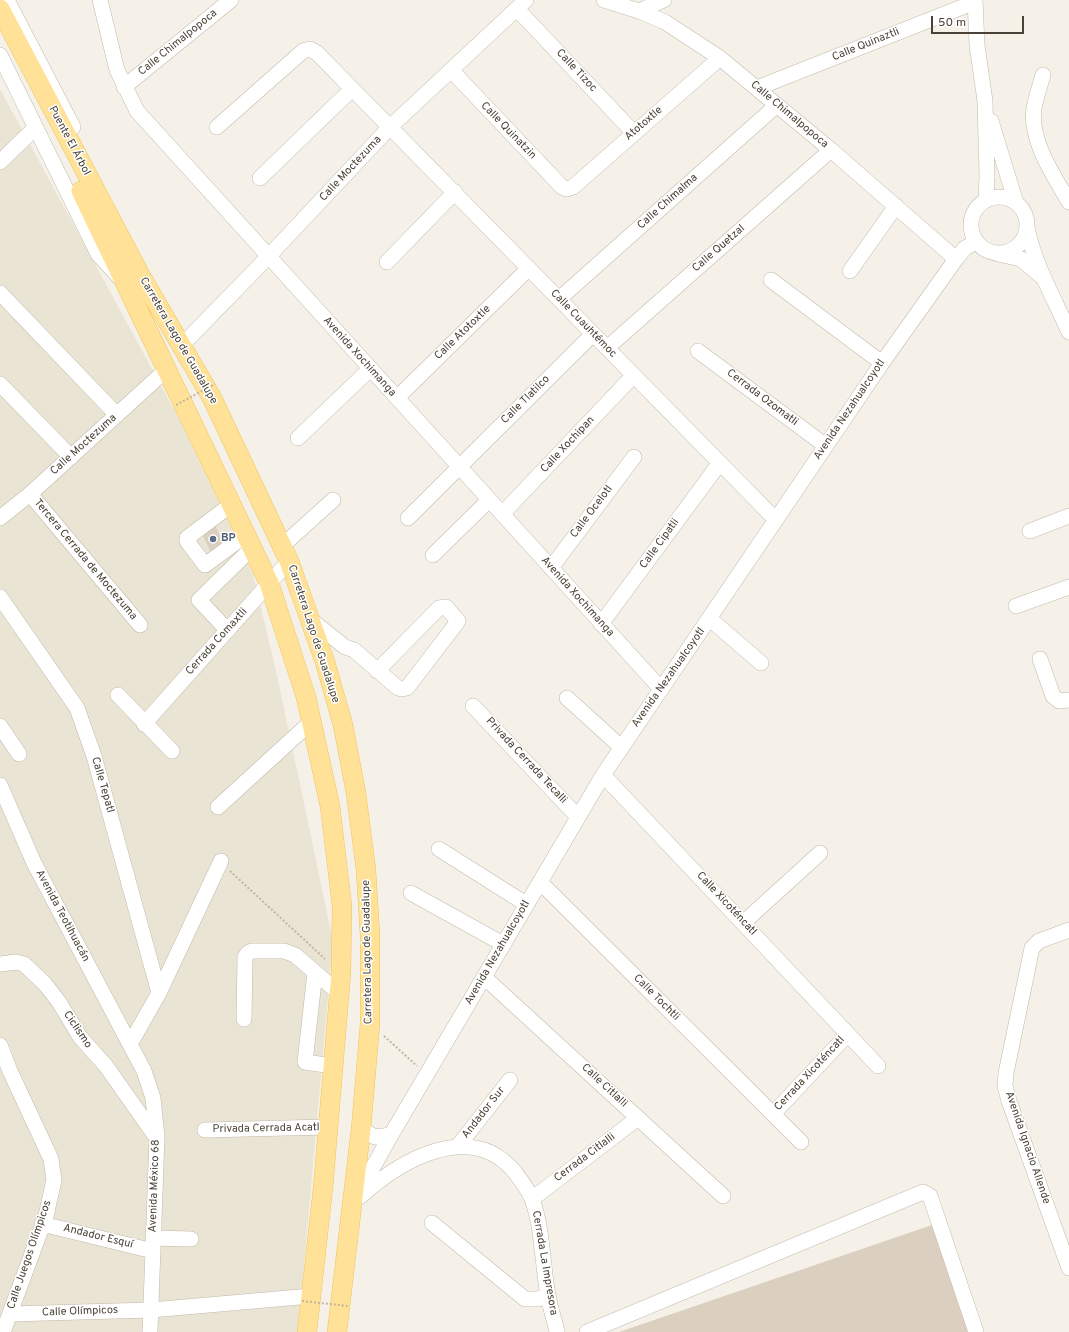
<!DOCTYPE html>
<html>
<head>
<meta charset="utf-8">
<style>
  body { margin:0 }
  #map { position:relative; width:1069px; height:1332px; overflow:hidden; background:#f5f1e8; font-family:Overpass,sans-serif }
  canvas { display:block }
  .scale { position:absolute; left:931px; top:16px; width:93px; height:18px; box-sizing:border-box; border:2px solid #4a4236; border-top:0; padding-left:5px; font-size:12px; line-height:14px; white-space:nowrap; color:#4a4236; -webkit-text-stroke:3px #fff; paint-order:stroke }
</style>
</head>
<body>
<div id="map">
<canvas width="1069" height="1332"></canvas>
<div class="scale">50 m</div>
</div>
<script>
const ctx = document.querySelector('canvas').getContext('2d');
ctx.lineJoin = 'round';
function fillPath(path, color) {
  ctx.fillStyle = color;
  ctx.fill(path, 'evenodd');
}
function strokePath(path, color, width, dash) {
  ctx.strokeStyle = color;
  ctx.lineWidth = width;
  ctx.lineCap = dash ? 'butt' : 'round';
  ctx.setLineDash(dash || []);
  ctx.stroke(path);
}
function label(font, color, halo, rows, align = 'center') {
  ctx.font = font + ' Overpass,sans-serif';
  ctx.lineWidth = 3;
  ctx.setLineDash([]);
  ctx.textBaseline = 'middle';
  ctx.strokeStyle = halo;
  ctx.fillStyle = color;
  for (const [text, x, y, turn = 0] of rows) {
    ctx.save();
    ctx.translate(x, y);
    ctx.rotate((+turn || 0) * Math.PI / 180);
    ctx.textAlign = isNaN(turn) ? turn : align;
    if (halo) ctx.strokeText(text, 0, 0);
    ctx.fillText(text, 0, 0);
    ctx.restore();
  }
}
const residential = new Path2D(`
  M0,89L178,417L253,574L278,680L333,941L298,1332H0Z`);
const building = new Path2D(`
  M214,523L226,548L212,555L200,529Z
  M935,1224L972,1332H619Z`);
const path = new Path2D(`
  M230,871L325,959
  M384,1036L417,1066`);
const minor = new Path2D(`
  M7,0L73,127
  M100,0L117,70L137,111L661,689
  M604,0L639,11L665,22L720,58L831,150L956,259
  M975,0L977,45L985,101L987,176L986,200
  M517,9L634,133
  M639,11L664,0
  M0,55L98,254L119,277
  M451,70L562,187L567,189L573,187L720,58
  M1043,75C1040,86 1036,97 1034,108C1029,140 1054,176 1069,202
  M124,87L231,0
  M757,88L975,2
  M991,121L1016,203
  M217,127L303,51L310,49L317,53L776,520
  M0,162L35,128
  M260,178L352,89
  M971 225a28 28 0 1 1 56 0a28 28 0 1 1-56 0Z
  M1027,227C1034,264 1054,298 1069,332
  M998,254L1021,259L1041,276
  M387,262L455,192
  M850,271L896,206
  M771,280L882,363
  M0,293L117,415
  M559,299L777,105
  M182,345L268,257L389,128L526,0
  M607,348L831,150
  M698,351L826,446
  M0,384L71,457
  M397,398L529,268
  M298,438L370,369
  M30,494L140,625
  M232,504L187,538V541L205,565L246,535
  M502,514L633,376
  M0,518L30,494L166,370
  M408,518L593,334
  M1030,531L1069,516
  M282,546L333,500
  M433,555L489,500
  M551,568L634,457
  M0,597L77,708L94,756L159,993
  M1016,606L1069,587
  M310,619L345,647L354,650L398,688L402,689L407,688L456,624L458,621L446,607L439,608L377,671
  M710,619L761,663
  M601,624L719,464
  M227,630L199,600L252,548
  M1040,659L1053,696L1059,701L1069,700
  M118,695L172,751
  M567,698L621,747
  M473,706L578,817
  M144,724L289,561
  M0,726L19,754
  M603,775L878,1066
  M0,785L34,863L144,1071L153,1098L157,1137L150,1332
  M218,807L311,722
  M439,849L526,904
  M540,882L801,1142
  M411,893L503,944
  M743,923L820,853
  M1069,930L1039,941L1032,948L1006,1073L1005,1086L1009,1101L1069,1268
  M0,964L16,962L24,964L45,984L59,1002L80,1037L106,1066L156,1137
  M315,972L305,1062L333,1066
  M484,977L723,1196
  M244,1019L245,957L248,953L252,951H284L295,955L339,993
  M130,1044L159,993L221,861
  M0,1045L10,1071L51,1159L54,1180L46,1216L3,1332
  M773,1114L848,1034
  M361,1129L375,1137L391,1135
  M205,1130L327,1127
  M458,1146L510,1080
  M361,1196C401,1160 470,1120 514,1171C520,1179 528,1189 532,1199C543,1229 542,1264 548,1295C550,1307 554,1319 557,1331
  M532,1199L638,1118
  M354,1201L391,1135L603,775L882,363L956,259L965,248L976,242
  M432,1223L525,1299H538L548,1295
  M42,1224L153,1251
  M153,1238L191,1239
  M10,1314L151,1310L311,1296
  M587,1332L923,1192L930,1196L976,1332`);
const major = new Path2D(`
  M0,9L139,273L212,398L289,561L325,662L343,725L356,793L366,870L370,935V1024L361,1129L337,1332
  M81,191L269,583L306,697L330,806L342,906L341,973L323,1188L307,1332`);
const pathBridge = new Path2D(`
  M176,405L215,384
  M302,1301L348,1306`);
const markers = [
  [213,539,4,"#5c6f8a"]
];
const streetNames = [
  ["Calle Chimalpopoca",178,43,-39],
  ["Calle Quinaztli",866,45,-22],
  ["Calle Tizoc",576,71,47],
  ["Calle Chimalpopoca",789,115,40],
  ["Atotoxtle",644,124,-41],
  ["Calle Quinatzin",508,131,46],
  ["Puente El Árbol",69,141,62],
  ["Calle Moctezuma",351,169,-47],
  ["Calle Chimalma",668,202,-42],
  ["Calle Quetzal",719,249,-41],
  ["Calle Cuauhtémoc",583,324,46],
  ["Calle Atotoxtle",463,333,-44],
  ["Carretera Lago de Guadalupe",178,341,60],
  ["Avenida Xochimanga",359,357,48],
  ["Cerrada Ozomatli",762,398,37],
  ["Calle Tlatilco",526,400,-45],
  ["Avenida Nezahualcoyotl",850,410,-56],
  ["Calle Moctezuma",84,445,-42],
  ["Calle Xochipan",568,445,-47],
  ["Calle Ocelotl",592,512,-53],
  ["Calle Cipatli",660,544,-54],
  ["Tercera Cerrada de Moctezuma",85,560,50],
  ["Avenida Xochimanga",577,597,48],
  ["Carretera Lago de Guadalupe",313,634,72],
  ["Cerrada Comaxtli",217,642,-48],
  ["Avenida Nezahualcoyotl",669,678,-55],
  ["Privada Cerrada Tecalli",526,761,47],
  ["Calle Tepatl",102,785,74],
  ["Calle Xicoténcatl",726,904,47],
  ["Avenida Teotihuacán",62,916,62],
  ["Carretera Lago de Guadalupe",368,952,-91],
  ["Avenida Nezahualcoyotl",498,953,-60],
  ["Calle Tochtli",656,998,45],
  ["Ciclismo",77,1030,56],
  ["Cerrada Xicoténcatl",810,1074,-47],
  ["Calle Citlalli",604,1086,43],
  ["Andador Sur",484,1113,-52],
  ["Privada Cerrada Acatl",266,1129,-1],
  ["Avenida Ignacio Allende",1027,1148,71],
  ["Cerrada Citlalli",585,1158,-37],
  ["Avenida México 68",155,1186,-88],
  ["Andador Esquí",98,1237,14],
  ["Calle Juegos Olímpicos",30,1255,-71],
  ["Cerrada La Impresora",544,1263,80],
  ["Calle Olímpicos",80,1312,-2]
];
const serviceNames = [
  ["BP",221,539]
];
fillPath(residential, '#eae4d5');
fillPath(building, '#dbd0bf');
strokePath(minor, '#c2baa9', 16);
strokePath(major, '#efc45c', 20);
strokePath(path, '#c5b699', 2, [2, 2]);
strokePath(minor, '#fff', 15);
strokePath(major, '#ffe297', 19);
strokePath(pathBridge, '#c5b699', 2, [2, 2]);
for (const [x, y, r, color] of markers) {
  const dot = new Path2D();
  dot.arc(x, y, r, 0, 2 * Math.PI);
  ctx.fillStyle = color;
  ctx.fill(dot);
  strokePath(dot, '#fff', 1.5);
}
label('11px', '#4a4236', '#fff', streetNames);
label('bold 11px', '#4e5e75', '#fff', serviceNames, 'left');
</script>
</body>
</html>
